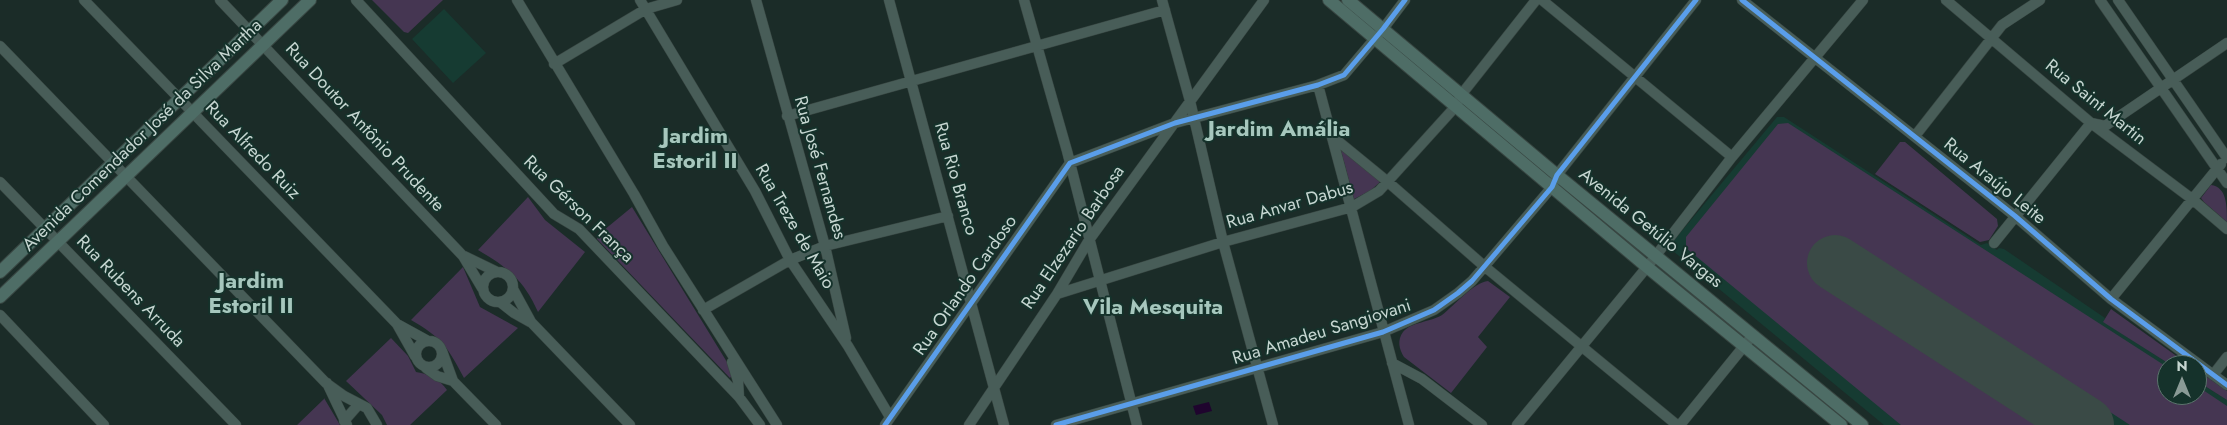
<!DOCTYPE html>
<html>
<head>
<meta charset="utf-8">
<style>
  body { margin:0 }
  #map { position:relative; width:2227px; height:425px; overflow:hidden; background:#1b2c28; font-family:Jost,sans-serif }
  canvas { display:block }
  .north { position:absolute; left:2157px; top:355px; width:50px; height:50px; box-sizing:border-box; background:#15322b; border:1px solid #5c746d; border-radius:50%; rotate:0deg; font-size:14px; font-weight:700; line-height:20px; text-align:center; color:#c6d6d1 }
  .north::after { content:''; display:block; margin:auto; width:18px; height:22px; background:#8a9a96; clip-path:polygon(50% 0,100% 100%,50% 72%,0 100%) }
</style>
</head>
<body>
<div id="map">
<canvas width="2227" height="425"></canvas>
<div class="north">N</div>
</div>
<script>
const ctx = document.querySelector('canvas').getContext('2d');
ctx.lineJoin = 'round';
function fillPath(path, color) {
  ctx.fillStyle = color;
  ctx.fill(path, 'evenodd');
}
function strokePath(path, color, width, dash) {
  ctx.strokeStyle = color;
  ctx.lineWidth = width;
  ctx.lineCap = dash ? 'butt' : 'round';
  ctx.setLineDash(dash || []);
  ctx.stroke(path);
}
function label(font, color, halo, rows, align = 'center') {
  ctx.font = font + ' Jost,sans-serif';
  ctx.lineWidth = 4;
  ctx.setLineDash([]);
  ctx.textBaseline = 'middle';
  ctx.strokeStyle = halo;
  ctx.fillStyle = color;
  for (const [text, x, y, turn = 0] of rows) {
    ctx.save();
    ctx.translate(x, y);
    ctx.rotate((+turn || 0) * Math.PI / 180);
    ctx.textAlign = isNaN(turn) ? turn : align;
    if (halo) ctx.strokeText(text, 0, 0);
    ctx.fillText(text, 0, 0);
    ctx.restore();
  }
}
const built = new Path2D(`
  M444,9L486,53L453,83L412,39Z
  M1777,117H1784L1981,245L1987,243L1997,250L1999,248L2004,249L2105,318L2104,322L2171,365H2167V395H2197V381L2227,400V425H1884L1673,251L1670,245Z`);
const green = new Path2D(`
  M372,0H443L408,33L404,32Z
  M1788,123L2167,367V395H2197V386L2227,406V425H2130L1844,239L1837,238L1814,272L1813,279L2038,425H1901L1686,248V237L1778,124Z
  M1900,142H1905L1997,219L1998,226L1989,240L1980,242L1875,174Z
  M1340,147L1381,181L1370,191L1354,199Z
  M2211,185C2227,187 2227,206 2227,222L2204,202L2201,198Z
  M528,197L545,220L585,252L538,312C524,280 507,267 478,250Z
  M632,207L730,367L733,374L730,378L597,239L598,235Z
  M463,267L480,307L518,328L464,378C447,346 442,338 411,320Z
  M1488,281L1510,297L1478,337L1487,347L1451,393L1404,357C1399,349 1397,340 1403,332C1411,322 1431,322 1442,315C1454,306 1474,282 1488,281Z
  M2111,309L2189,365H2171L2103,322Z
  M391,338L408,356L416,372C426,373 441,380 447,390L410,425H387L382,415L346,381Z
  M2197,370L2227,391V400L2197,381Z
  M324,398L340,425H297L324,399Z`);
const water = new Path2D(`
  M1209,402L1212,411L1196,415L1193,406Z`);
const runway = new Path2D(`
  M1835,263L2086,425`);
const minor = new Path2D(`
  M84,0L397,324
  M220,0L463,256L482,288
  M356,0L554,214L579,229L739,397
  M517,0L634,194L663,246L777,425
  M640,0L755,191L790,260L848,346L890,417
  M756,0L825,246L846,338
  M889,0L1004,425
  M1024,0L1067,151L1137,425
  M1162,0L1190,101L1223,242L1273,425
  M1542,0L1732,157
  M1742,0L2015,216L2111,299L2227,385
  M1946,0L2091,123L2192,199L2227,229
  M2100,0L2227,183
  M2118,0L2227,158
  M0,46L326,383L344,396L367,408L377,425
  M554,64L646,9L677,0
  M1318,85L1409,425
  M787,116L1165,10
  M1915,136L2002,25L2040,0
  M1333,137L1388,182L1484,266L1677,425
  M0,182L236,425
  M1994,243L2091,123L2105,126L2227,43
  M464,256L497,272
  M483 287a15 15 0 1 1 30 0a15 15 0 1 1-30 0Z
  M513,289L531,322L630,425
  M1057,294L1223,242L1352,207L1379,191L1456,106L1461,95L1536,0
  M2111,299L2221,164
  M500,302L514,313L530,322
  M703,310L790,260L825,246L948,216
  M0,315L104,425
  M416 354a13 13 0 1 1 26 0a13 13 0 1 1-26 0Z
  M442,351L453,381L496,425
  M415,356L397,324L428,341
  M732,362L738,381L739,397L760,425
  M1392,363L1422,379L1482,425
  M426,368L437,376L453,381
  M2213,375L2227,357
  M327,383L347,425
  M344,421L359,404
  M885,425L1070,163L1175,123L1318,85L1344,75L1383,29L1405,0
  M969,425L1057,294L1089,240L1264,0
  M1056,425L1383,332L1434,310L1458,293L1472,281L1552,187L1557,175L1696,0
  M1517,425L1647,267L1732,157L1863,0
  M1680,425L1753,335`);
const major = new Path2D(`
  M1329,0L1647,267L1841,425
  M1348,0L1557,175L1862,425
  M0,272L282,0
  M0,297L310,0`);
const cycleway = new Path2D(`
  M1742,0L2015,216L2111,299L2227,385
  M885,425L1070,163L1175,123L1318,85L1344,75L1383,29L1405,0
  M1056,425L1383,332L1434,310L1458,293L1472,281L1552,187L1557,175L1696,0`);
const streetNames = [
  ["Rua Saint Martin",2095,103,39],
  ["Rua Doutor Antônio Prudente",364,128,47],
  ["Avenida Comendador José da Silva Martha",143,136,-44],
  ["Rua Alfredo Ruiz",252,151,46],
  ["Rua José Fernandes",819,168,74],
  ["Rua Rio Branco",955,179,74],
  ["Rua Araújo Leite",1994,182,39],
  ["Rua Anvar Dabus",1290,206,-16],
  ["Rua Gérson França",578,210,44],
  ["Rua Treze de Maio",794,227,60],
  ["Avenida Getúlio Vargas",1650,229,39],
  ["Rua Elzezario Barbosa",1074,238,-56],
  ["Rua Orlando Cardoso",966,286,-55],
  ["Rua Rubens Arruda",130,292,46],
  ["Rua Amadeu Sangiovani",1322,333,-17]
];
const districtNames = [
  ["Jardim Amália",1279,131],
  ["Jardim",695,138],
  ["Estoril II",695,163],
  ["Jardim",251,283],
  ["Estoril II",251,308],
  ["Vila Mesquita",1153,309]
];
fillPath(built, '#163b32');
fillPath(green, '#453652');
fillPath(water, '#1f042e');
strokePath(runway, '#3a4a46', 56);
strokePath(minor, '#384642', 11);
strokePath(major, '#384642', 14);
strokePath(minor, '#485d58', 10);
strokePath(major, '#4e6d66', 12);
strokePath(cycleway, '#5a9eea', 5);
label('18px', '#c6d6d1', '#15322b', streetNames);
label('bold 22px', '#a6c7bd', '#15322b', districtNames);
</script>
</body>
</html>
